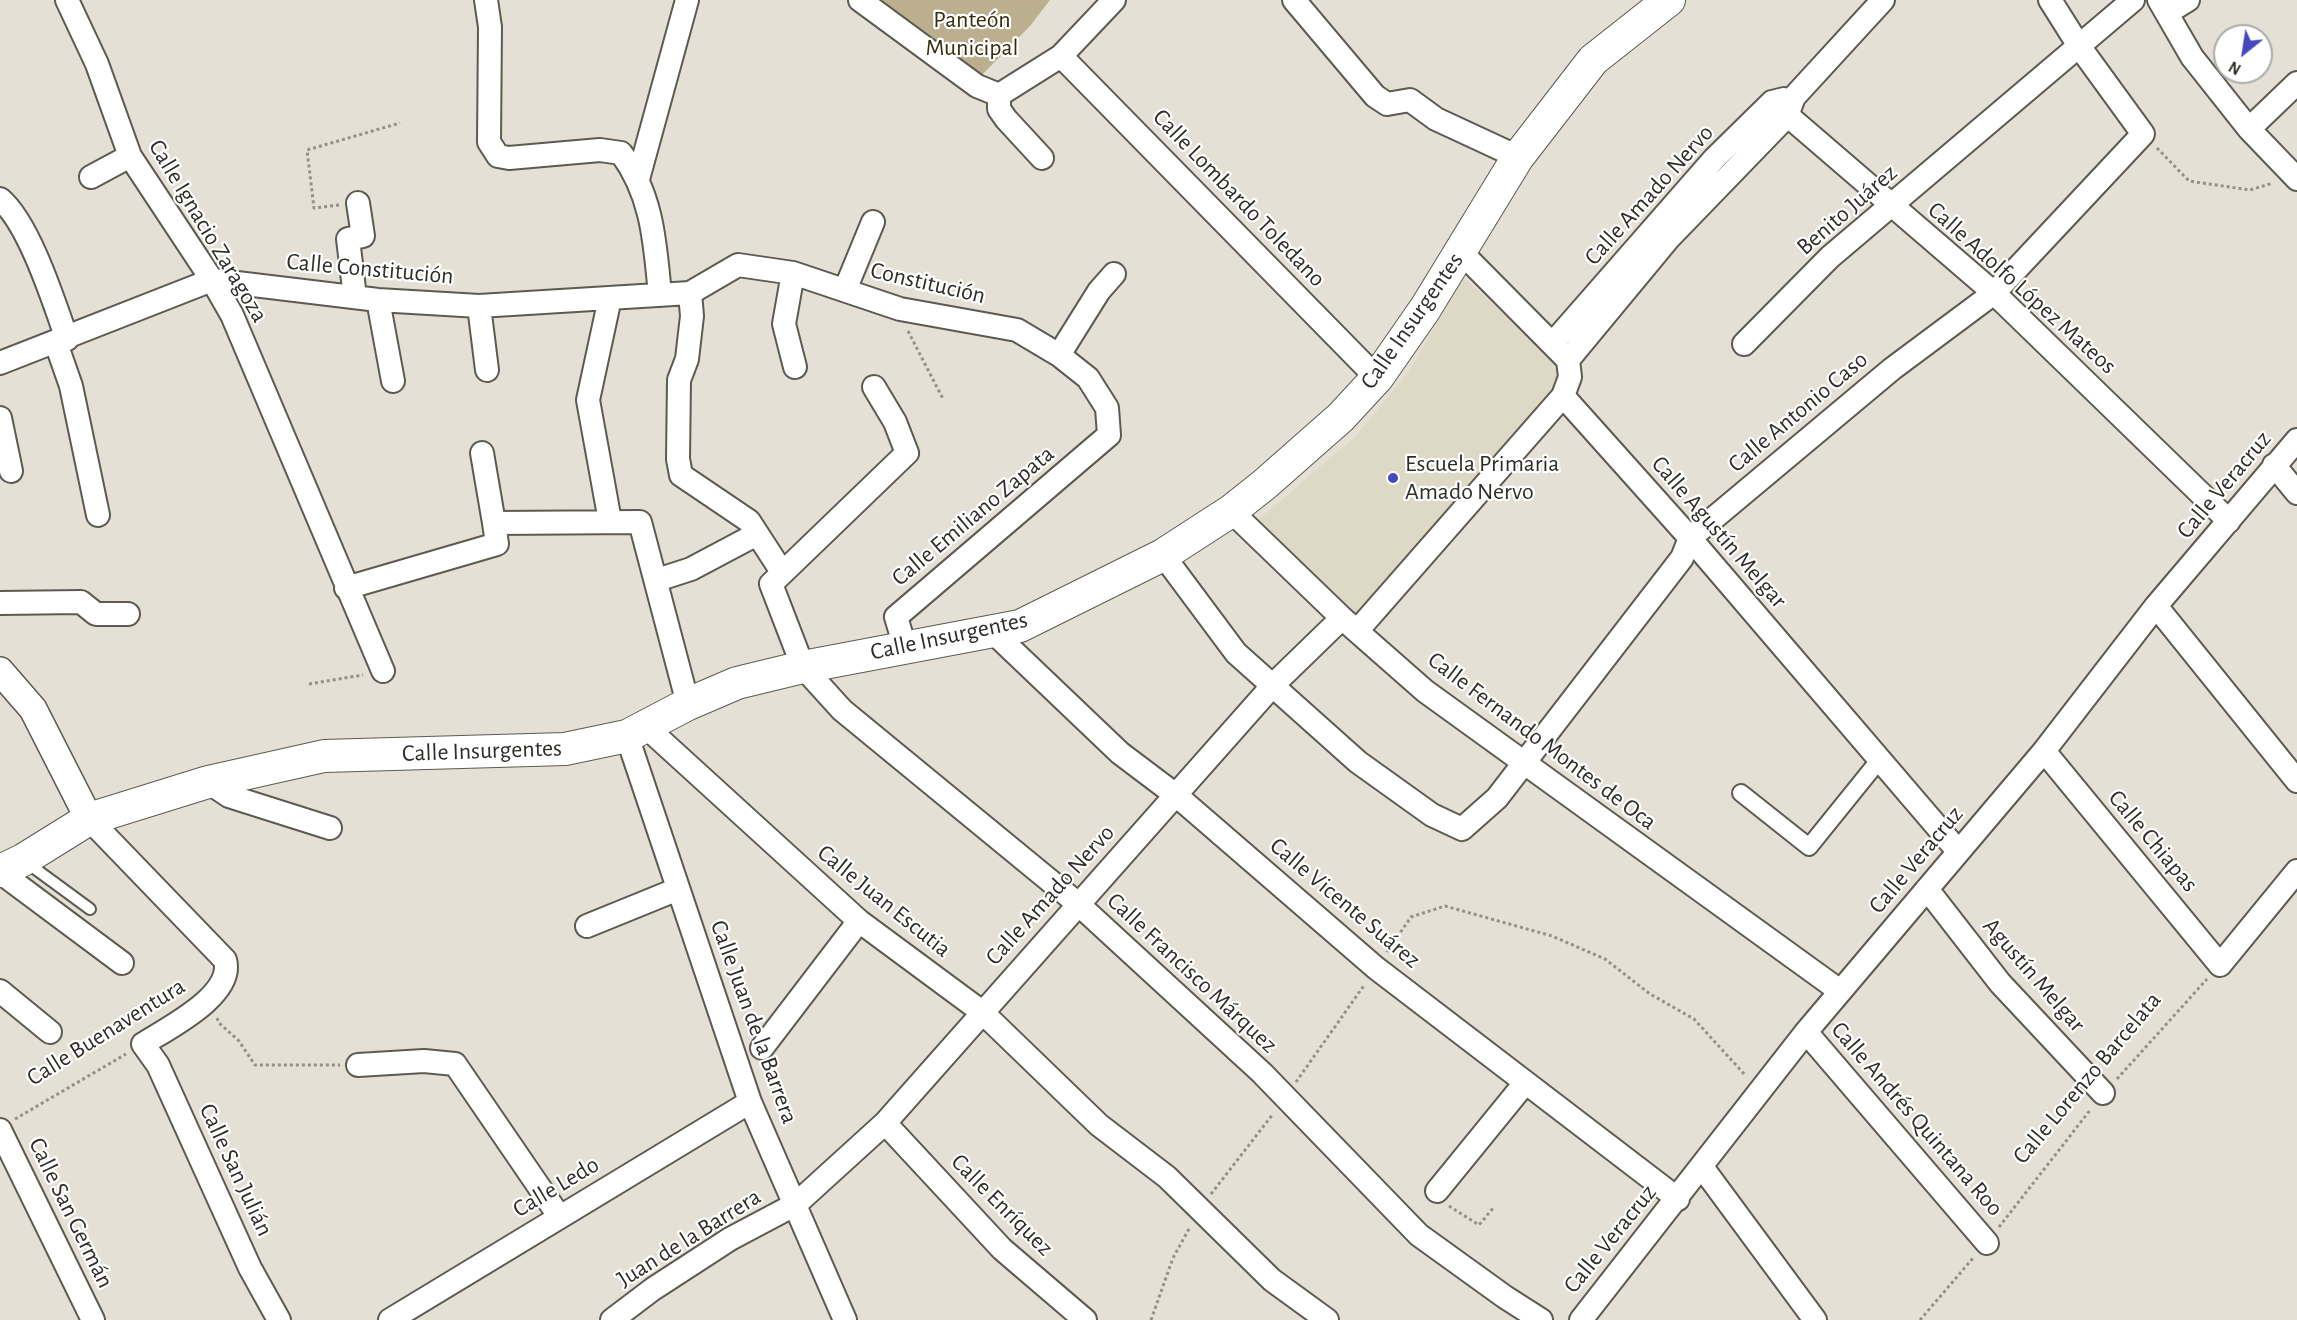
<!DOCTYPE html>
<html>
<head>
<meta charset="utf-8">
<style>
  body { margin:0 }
  #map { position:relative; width:2297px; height:1320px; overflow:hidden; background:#e4e0d6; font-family:"Alegreya Sans",sans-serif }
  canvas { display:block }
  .north { position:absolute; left:2213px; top:24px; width:60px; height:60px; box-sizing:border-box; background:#fff; border:2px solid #ababa9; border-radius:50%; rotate:210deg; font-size:16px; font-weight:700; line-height:24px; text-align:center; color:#2e2d29 }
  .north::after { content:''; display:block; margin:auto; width:21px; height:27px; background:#4649be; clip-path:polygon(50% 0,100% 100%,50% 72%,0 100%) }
</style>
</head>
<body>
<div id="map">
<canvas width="2297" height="1320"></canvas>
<div class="north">N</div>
</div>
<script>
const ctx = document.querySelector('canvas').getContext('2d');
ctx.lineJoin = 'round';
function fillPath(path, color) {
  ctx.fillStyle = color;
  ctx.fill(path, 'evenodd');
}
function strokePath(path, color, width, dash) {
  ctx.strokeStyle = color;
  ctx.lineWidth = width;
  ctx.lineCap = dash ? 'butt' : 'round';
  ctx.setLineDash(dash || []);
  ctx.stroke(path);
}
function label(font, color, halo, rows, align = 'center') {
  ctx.font = font + ' "Alegreya Sans",sans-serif';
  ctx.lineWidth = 4.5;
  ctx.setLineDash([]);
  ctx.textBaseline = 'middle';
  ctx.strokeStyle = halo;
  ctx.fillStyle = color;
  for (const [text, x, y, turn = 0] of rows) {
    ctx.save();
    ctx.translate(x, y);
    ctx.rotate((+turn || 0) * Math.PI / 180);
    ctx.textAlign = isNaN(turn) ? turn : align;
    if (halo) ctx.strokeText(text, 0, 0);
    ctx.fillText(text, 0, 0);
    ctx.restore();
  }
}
const built = new Path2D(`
  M1464,278L1560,366L1557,388L1359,620L1257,521L1356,436L1408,372Z`);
const green = new Path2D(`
  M871,0H1050L1030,26L978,79Z`);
const path = new Path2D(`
  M2157,148L2189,181L2250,190L2273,183
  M339,205L314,208L307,150L400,123
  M908,331L943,399
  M309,684L363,675
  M1387,952L1411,917L1445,906L1552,936L1605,959L1650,994L1694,1019L1746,1076
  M217,1018L219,1023L239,1041L255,1065H340
  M2117,1079L2207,979
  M1296,1082L1365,984
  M15,1119L126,1054
  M1211,1194L1273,1114
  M1449,1206L1479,1225L1494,1207
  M1999,1227L2091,1109
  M1151,1320L1173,1258L1190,1227
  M1920,1320L1974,1257`);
const service = new Path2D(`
  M26,862L90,909`);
const pedestrian = new Path2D(`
  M1741,793L1809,847L1880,759`);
const minor = new Path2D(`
  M67,0L97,64L130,156L212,280L232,315L383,671
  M486,0L490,27L489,142L498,156L509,158L600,150L621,153C653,196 655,244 660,295
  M860,0L977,86L999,95
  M1294,0L1375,96L1387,104L1410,100L1436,119L1518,157
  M2159,0L2192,57L2249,129L2297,179
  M2167,13L2188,0
  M1061,56L1377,378
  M999,95L1061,56L1114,0
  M999,95V109L1006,119L1042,158
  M1772,102L1994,293L2229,521
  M2249,129L2297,83
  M91,177L130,156
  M638,179L687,0
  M0,199C29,223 54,302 67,339
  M1460,251L1568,360L1570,377L1563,396L1690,538L1958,851
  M793,273L784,324L795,367
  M845,290L873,222
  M690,293L692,316L687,359L679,380L678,459L681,475L749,521L782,572
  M355,297L348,239L363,236L358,203
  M378,300L393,381
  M479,306L487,370
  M56,343L71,386L98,515
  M1553,343L1714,159L1772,102L1784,99
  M1744,344L1830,257L2133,0
  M1059,355L1099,291L1114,274
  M1568,360L1669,238L1787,116L1794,97L1883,0
  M0,363L212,280L378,300L479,306L690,293L738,265L793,273L900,309L1017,330L1059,355L1088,378L1107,408L1109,435L896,617L905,647
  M874,387L895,422L907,453L771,584L803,667L842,710L1077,903L1262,1073L1419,1235L1505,1297L1541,1320
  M0,418L11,471
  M482,453L494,523
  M2274,465L2297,493
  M1231,511L1342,618L1425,691L1840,991
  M610,521L588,400L610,298
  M1163,555L1236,653L1358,762L1432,815L1462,829L1497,798L1682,558L1690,538L1892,369L1994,293L2143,134L2079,46L2050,0
  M657,580L691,569L757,534
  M346,588L497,544L494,523L640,522L688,704
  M0,603L81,602L96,614H128
  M2156,606L2297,781
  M992,631L1120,753L1177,796L1376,968L1678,1199
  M1357,631L1563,396
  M645,726L859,921L982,1012L1099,1125L1167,1177L1272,1280L1327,1320
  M627,736L750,1102L845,1320
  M2044,751L2220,965L2297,871
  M208,782L229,796L330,828
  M89,819L225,960C235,995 168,1028 143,1044L158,1065L250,1268L279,1320
  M0,872L122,963
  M1927,889L2000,983L2103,1093
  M587,926L678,889
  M0,991L50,1032
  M1806,1032L1987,1243
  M762,1048L859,921
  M358,1065L424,1061L455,1064L559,1216
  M885,1123L1002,1249L1085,1320
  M0,1130L93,1320
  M1702,1167L1815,1320
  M1437,1191L1525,1083
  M390,1320L750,1102
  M612,1320L653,1289L730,1239L796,1204L885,1123L1274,684L1342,618
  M1581,1320L1806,1032L2044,751L2156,606L2297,440`);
const tertiary = new Path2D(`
  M0,671L33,709L89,819`);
const secondary = new Path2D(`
  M0,871L23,860L89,819L208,782L324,756L565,749L627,736L688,704L737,683L803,667L1020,626L1163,555L1231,511L1265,484L1341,417L1377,378L1425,309L1518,157L1593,60L1669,0`);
const markers = [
  [1393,478,6,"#4649be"]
];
const parkNames = [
  ["Panteón",972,20],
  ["Municipal",972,48]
];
const streetNames = [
  ["Calle Amado Nervo",1649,195,-48],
  ["Calle Lombardo Toledano",1239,198,46],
  ["Benito Juárez",1847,210,-41],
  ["Calle Ignacio Zaragoza",208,231,59],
  ["Calle Constitución",370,269,5],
  ["Constitución",928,283,13],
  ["Calle Adolfo López Mateos",2022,288,42],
  ["Calle Insurgentes",1412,321,-55],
  ["Calle Antonio Caso",1798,412,-40],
  ["Calle Veracruz",2224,485,-50],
  ["Calle Emiliano Zapata",973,516,-40],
  ["Calle Agustín Melgar",1719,532,49],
  ["Calle Insurgentes",949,636,-12],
  ["Calle Fernando Montes de Oca",1542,741,37],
  ["Calle Insurgentes",482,751,-2],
  ["Calle Chiapas",2153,841,50],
  ["Calle Veracruz",1916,860,-50],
  ["Calle Amado Nervo",1050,895,-48],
  ["Calle Juan Escutia",884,901,39],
  ["Calle Vicente Suárez",1345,903,40],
  ["Calle Francisco Márquez",1192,973,43],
  ["Agustín Melgar",2034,975,49],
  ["Calle Juan de la Barrera",754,1022,70],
  ["Calle Buenaventura",106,1032,-32],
  ["Calle Lorenzo Barcelata",2087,1078,-50],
  ["Calle Andrés Quintana Roo",1917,1119,49],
  ["Calle San Julián",236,1170,65],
  ["Calle Ledo",556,1187,-31],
  ["Calle Enríquez",1002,1205,45],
  ["Calle San Germán",71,1213,64],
  ["Juan de la Barrera",689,1238,-32],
  ["Calle Veracruz",1610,1239,-51]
];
const poiNames = [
  ["Escuela Primaria",1405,464],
  ["Amado Nervo",1405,492]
];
fillPath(built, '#ded8c6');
fillPath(green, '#bbaf90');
strokePath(service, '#5d5a51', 14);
strokePath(pedestrian, '#5d5a51', 20);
strokePath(minor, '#5d5a51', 26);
strokePath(tertiary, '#5d5a51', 30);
strokePath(secondary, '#5d5a51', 34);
strokePath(path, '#929088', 3, [3, 3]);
strokePath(service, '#fff', 10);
strokePath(pedestrian, '#fff', 16);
strokePath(minor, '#fff', 22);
strokePath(tertiary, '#fff', 27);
strokePath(secondary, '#fff', 32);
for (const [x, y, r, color] of markers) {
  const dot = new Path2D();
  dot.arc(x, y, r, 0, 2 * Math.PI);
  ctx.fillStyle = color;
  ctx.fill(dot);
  strokePath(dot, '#fff', 2);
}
label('24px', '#372c0d', '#fff', parkNames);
label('24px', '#2e2d29', '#fff', streetNames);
label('24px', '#2e2d29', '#fff', poiNames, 'left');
</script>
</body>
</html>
